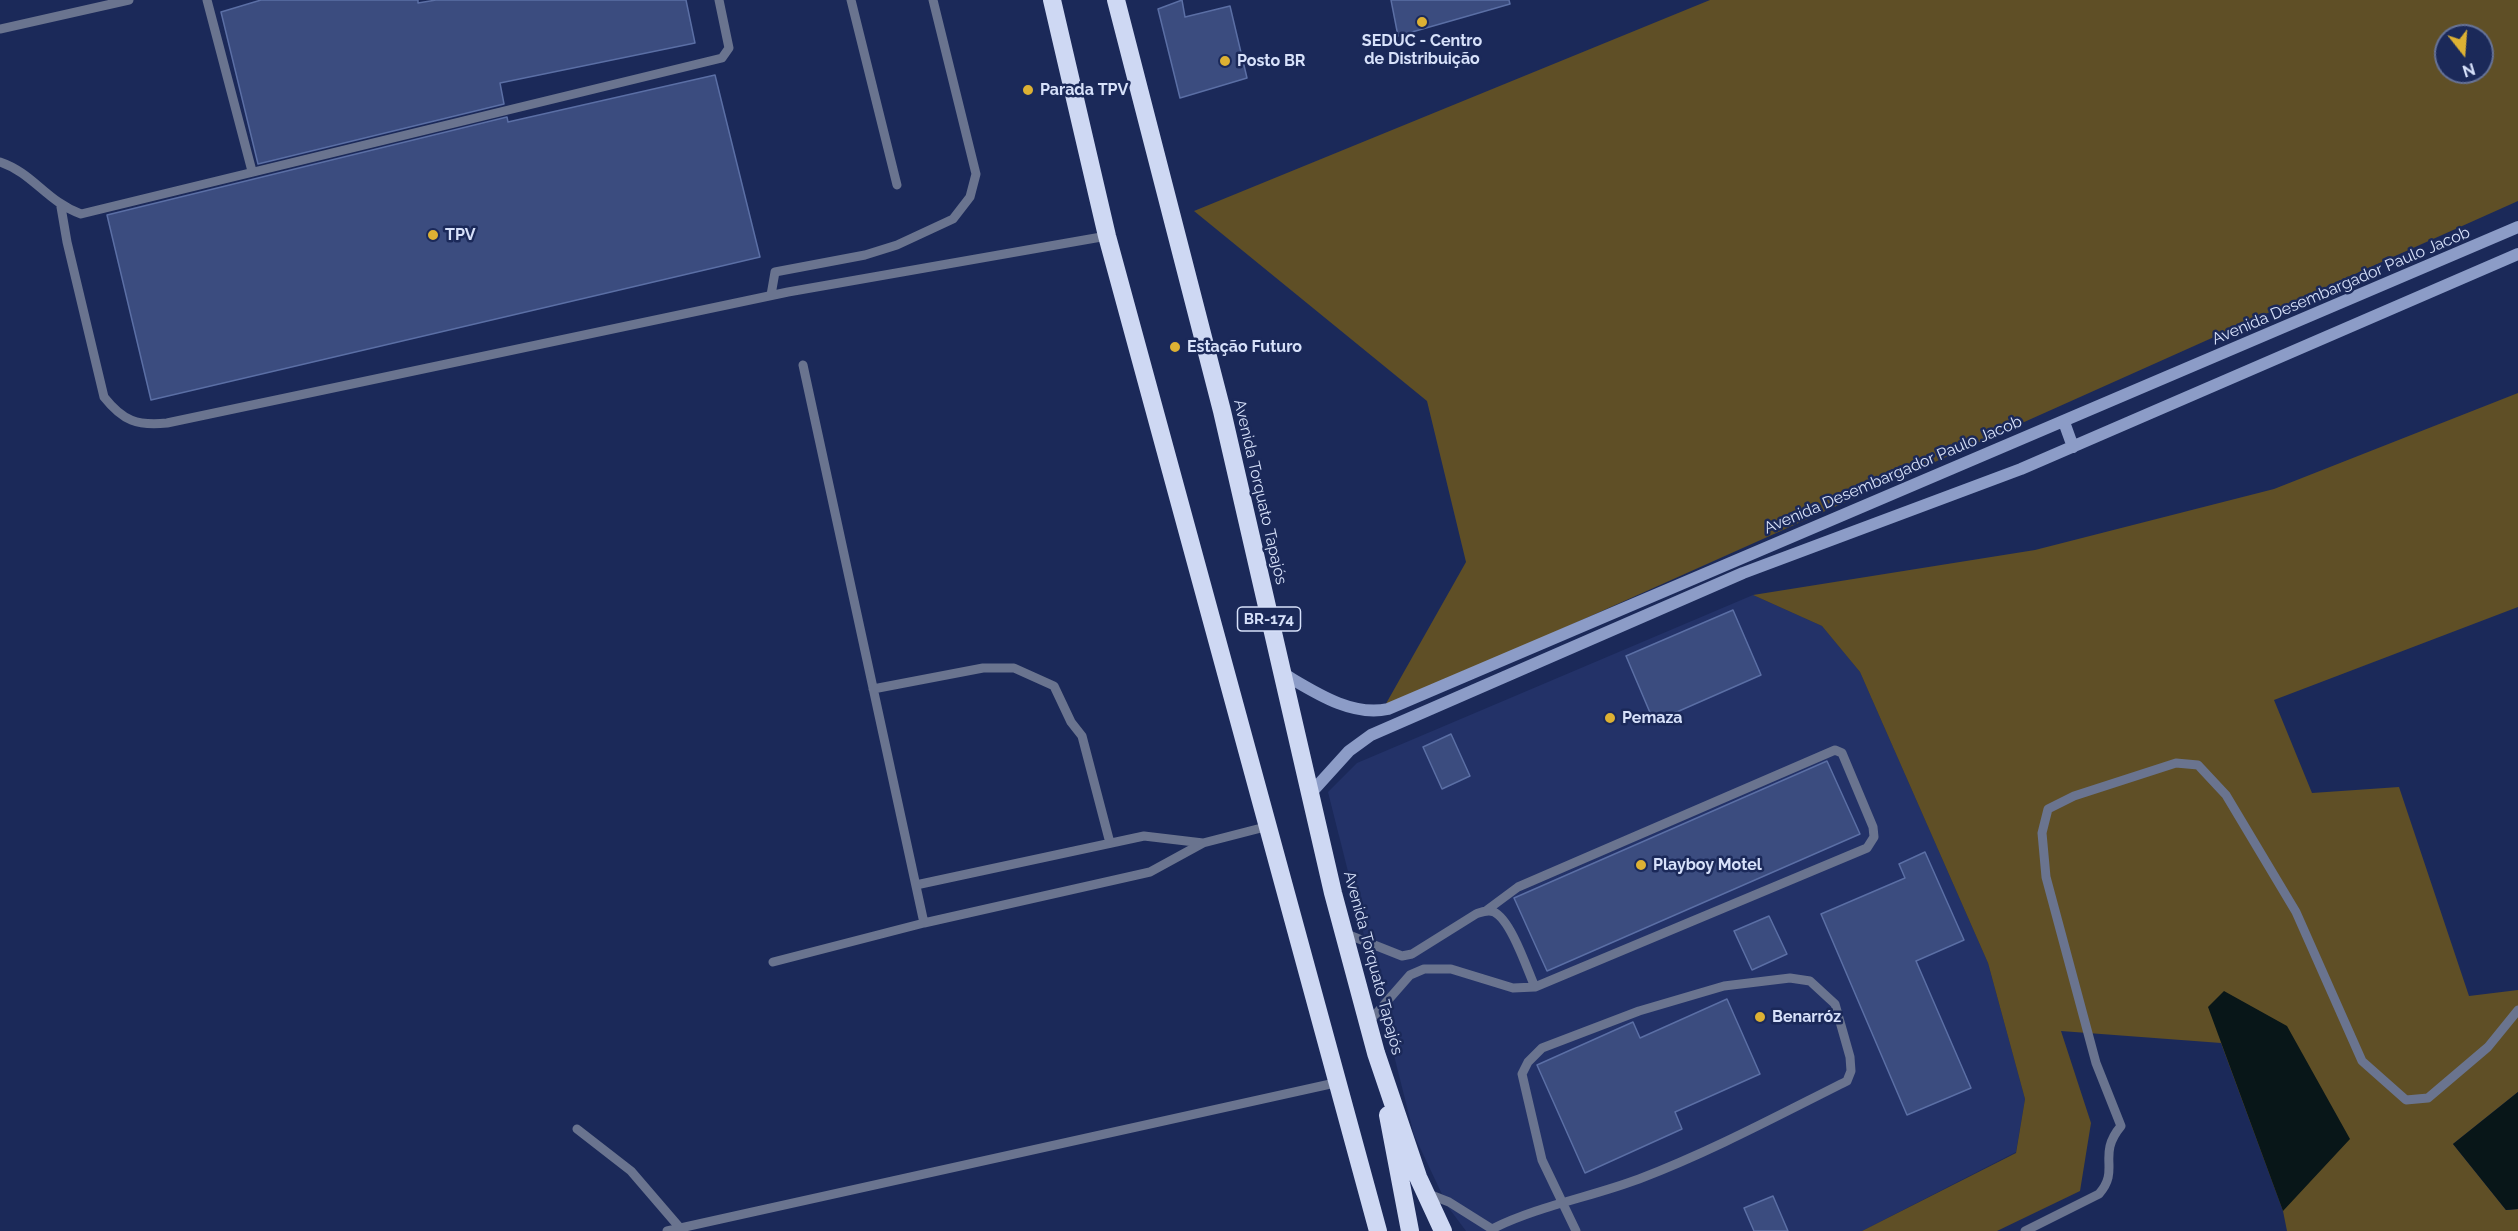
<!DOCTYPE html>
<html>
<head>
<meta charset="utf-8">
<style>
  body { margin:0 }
  #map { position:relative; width:2518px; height:1231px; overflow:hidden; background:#1b2959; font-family:Raleway,sans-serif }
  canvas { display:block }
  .north { position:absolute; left:2434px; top:24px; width:60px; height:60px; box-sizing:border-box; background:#1b2959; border:2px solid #667399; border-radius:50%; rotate:163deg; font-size:16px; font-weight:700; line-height:24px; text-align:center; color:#d7e1fa }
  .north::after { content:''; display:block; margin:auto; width:21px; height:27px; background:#ddb133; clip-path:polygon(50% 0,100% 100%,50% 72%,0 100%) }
</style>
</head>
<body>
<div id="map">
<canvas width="2518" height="1231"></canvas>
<div class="north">N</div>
</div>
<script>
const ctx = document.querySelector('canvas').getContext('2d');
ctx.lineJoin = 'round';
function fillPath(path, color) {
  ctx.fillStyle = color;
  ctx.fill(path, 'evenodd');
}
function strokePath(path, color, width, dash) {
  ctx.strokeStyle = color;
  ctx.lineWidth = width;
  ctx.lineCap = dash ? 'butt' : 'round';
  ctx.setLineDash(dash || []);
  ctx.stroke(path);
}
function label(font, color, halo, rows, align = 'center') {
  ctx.font = font + ' Raleway,sans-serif';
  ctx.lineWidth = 5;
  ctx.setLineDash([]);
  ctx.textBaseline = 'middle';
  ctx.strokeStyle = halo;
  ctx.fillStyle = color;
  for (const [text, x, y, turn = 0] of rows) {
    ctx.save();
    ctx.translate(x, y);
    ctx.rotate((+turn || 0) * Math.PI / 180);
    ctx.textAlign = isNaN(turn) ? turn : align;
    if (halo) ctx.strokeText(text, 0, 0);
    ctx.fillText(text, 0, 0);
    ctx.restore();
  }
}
const built = new Path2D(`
  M1753,595L1822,626L1860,672L1988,963L2025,1099L2016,1152L1862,1231H1466L1448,1207L1414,1135L1328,792L1357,763Z`);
const green = new Path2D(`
  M1710,0H2518V201L1383,709L1466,562L1427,401L1194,211ZM2446,36H2482V72H2446Z
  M2518,393V607L2274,700L2312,793L2399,787L2469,996L2518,990V1092L2453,1144L2506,1210L2518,1209V1231H2287L2283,1211L2221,1043L2061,1031L2091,1123L2080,1191L1997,1231H1862L2016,1153L2025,1099L1988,963L1860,672L1822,626L1753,595L2035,550L2274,489Z`);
const water = new Path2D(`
  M2224,991L2287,1026L2350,1139L2283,1211L2208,1007Z
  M2518,1092V1209L2506,1210L2453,1144Z`);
const building = new Path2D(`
  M261,0H418V3L436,0H686L695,43L500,83L504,104L258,164L221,12Z
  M1182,0L1185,17L1230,6L1247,78L1180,98L1158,9Z
  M1391,0H1509L1510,4L1398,36Z
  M715,75L760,257L151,400L107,215L507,117L508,122Z
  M1733,610L1761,675L1654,722L1626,656Z
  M1451,734L1470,776L1442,789L1423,747Z
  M1827,761L1860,834L1547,971L1514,898Z
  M1925,852L1964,940L1916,961L1971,1088L1907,1115L1821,914L1905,878L1899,864Z
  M1769,916L1787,954L1752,970L1734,931Z
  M1727,999L1760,1074L1675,1112L1682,1129L1585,1173L1537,1065L1633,1022L1640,1038Z
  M1773,1196L1788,1231H1754L1744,1208Z`);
const lane = new Path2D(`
  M207,0L252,171
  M851,0L897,185
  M0,29L129,0
  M0,162C33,173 46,201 81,214L722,58L729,48L719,0
  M61,207L67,242L104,397C123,421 137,426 167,423L788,292L1107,236
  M771,295L775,272L865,255L897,245L953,219L970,197L976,174L933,0
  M803,365L924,923
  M873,689L983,668H1014L1054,686L1071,722L1082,736L1110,843
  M916,885L1144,836L1203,843
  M1344,933L1402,956L1412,954L1476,914C1482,912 1488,909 1494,912C1511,920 1527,969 1535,987
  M773,962L924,923L1150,872L1203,843L1269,826
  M1368,1023L1410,975L1424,969H1451L1513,988L1535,987L1867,848L1874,837L1873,827L1842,753L1835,750L1518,887L1487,910
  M577,1129L631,1171L680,1228
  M1426,1193L1449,1202L1492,1229C1538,1206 1591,1197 1639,1179C1710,1152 1779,1115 1847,1081L1851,1071L1850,1057L1835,1004L1810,981L1790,978L1724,986L1639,1011L1542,1048L1528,1062L1522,1074L1542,1160L1576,1231
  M667,1231L1335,1083
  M2025,1231L2099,1194C2121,1169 2096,1156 2121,1126L2096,1063L2046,877L2042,833L2048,809L2074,796L2176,763L2198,765L2226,795L2296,912L2362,1061L2406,1100L2428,1098L2488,1047L2518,1010`);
const secondary = new Path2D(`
  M2064,422L2073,447
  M1282,673C1313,691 1350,717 1388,709L2518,227
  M1310,794L1349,751L1371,735L1743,573L2021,469L2518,254`);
const highway = new Path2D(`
  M1052,0L1107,236L1378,1231
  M1116,0L1222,411L1333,893L1376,1053L1418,1177L1443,1231
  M1388,1115L1410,1231`);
const markers = [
  [1422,22,6,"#ddb133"],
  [1225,61,6,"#ddb133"],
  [1028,90,6,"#ddb133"],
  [433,235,6,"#ddb133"],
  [1175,347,6,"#ddb133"],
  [1610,718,6,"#ddb133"],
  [1641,865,6,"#ddb133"],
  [1760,1017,6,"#ddb133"]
];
const shields = [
  [1269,619,63]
];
const shieldNames = [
  ["BR-174",1269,619]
];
const poiNames = [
  ["SEDUC - Centro",1422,41,"center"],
  ["de Distribuição",1422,59,"center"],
  ["Posto BR",1237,61],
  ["Parada TPV",1040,90],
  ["TPV",445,235],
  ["Estação Futuro",1187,347],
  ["Pemaza",1622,718],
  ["Playboy Motel",1653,865],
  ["Benarróz",1772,1017]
];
const streetNames = [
  ["Avenida Desembargador Paulo Jacob",2341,286,-23],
  ["Avenida Desembargador Paulo Jacob",1893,475,-23],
  ["Avenida Torquato Tapajós",1260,492,77],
  ["Avenida Torquato Tapajós",1373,963,75]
];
fillPath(built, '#233268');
fillPath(green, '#5f4f26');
fillPath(water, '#081618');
fillPath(building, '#3b4c7f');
strokePath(building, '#5b6fa5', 1.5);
strokePath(lane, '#6a748f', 9);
strokePath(secondary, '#8c9cc7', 12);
strokePath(highway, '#ced8f3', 18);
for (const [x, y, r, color] of markers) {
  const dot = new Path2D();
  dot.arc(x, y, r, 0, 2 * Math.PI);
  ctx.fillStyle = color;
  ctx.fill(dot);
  strokePath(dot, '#1b2959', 2);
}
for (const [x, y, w] of shields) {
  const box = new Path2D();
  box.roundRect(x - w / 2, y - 12, w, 24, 4.5);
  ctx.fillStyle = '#1b2959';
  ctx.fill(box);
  strokePath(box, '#d7e1fa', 1.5);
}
label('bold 15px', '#d7e1fa', null, shieldNames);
label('bold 16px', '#d7e1fa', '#1b2959', poiNames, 'left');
label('16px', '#d7e1fa', '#1b2959', streetNames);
</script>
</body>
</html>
